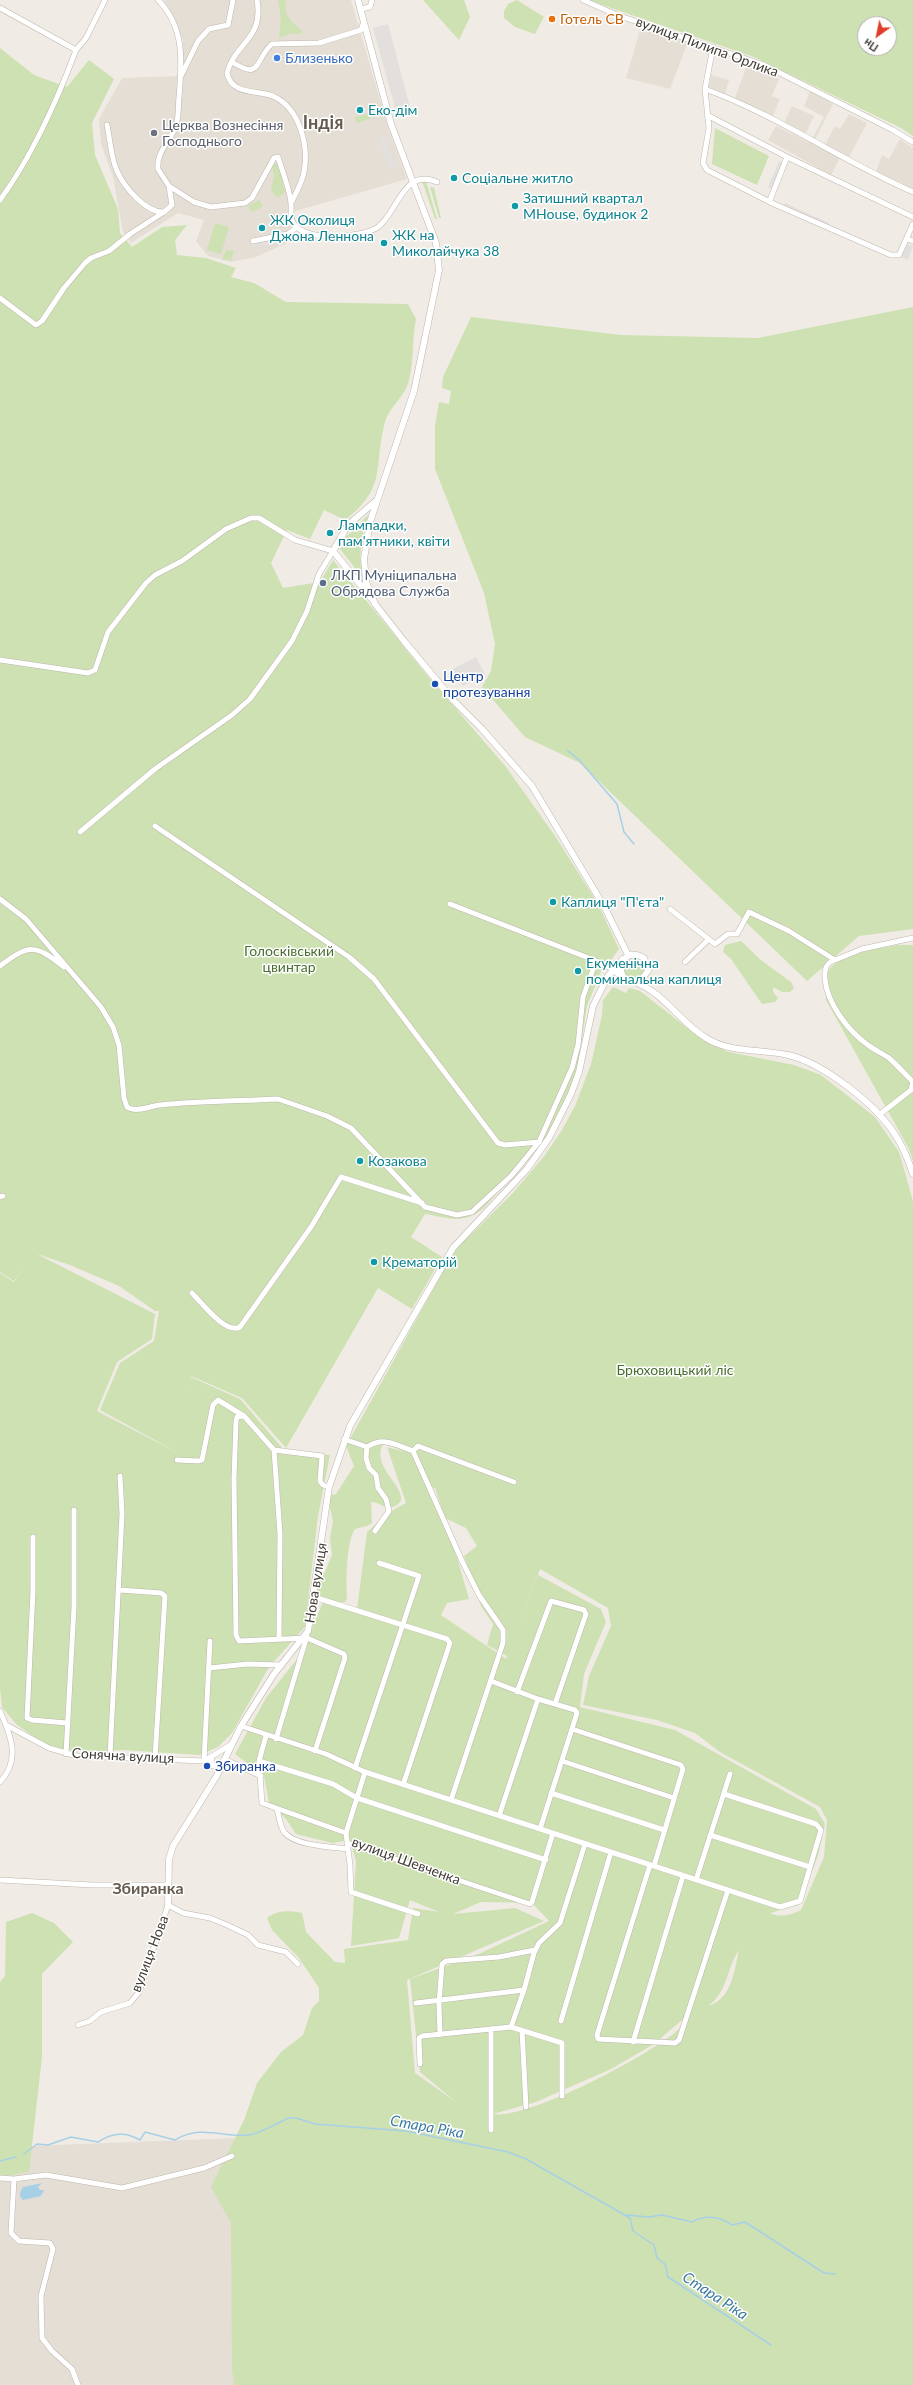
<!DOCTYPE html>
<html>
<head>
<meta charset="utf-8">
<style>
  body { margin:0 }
  #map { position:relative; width:913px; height:2385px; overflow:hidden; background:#f0ece5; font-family:Lato,sans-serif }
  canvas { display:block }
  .north { position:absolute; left:857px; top:16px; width:40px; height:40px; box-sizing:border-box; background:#fff; border:1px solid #b3b1ae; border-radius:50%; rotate:213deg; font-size:11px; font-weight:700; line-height:16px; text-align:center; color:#423c35 }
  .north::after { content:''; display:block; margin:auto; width:14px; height:18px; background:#e23d2a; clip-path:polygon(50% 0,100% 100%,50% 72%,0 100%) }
</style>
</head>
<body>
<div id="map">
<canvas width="913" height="2385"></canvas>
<div class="north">Пн</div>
</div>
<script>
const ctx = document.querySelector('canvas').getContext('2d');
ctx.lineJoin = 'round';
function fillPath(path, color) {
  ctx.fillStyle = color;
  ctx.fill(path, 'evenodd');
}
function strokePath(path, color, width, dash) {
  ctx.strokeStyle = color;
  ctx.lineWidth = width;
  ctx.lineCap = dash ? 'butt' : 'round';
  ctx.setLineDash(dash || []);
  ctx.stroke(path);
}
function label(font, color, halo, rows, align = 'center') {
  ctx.font = font + ' Lato,sans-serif';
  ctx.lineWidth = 3;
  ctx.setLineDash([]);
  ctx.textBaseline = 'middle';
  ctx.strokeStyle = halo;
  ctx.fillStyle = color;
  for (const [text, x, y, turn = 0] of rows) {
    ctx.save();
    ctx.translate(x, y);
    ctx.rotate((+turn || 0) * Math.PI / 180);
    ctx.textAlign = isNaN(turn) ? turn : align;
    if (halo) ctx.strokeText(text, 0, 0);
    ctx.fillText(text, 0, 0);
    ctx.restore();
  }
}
const residential = new Path2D(`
  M164,0H351L388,127L407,179L285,214L296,239L256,257L231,262L208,256L196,241L204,220L178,213L131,243L123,232L113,177L101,144L99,119L122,78L182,76L183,40Z
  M641,27L688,42L670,89L626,78Z
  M747,65L779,79L772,96L780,99L773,116L735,98Z
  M711,75L729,80L725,94L709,87Z
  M810,91L833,104L813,144L840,158L831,175L768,140L776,126L810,143L824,117L804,106Z
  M792,106L814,116L806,133L784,123Z
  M849,114L867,123L849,157L825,145L835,126L840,129Z
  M900,139L913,148V189L876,172L882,155L889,159Z
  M265,2137L257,2385H0V2147Z`);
const green = new Path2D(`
  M278,0H286C283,17 292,21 303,32L299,34L292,33L279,38L281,19Z
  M423,0H464L470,17L459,40Z
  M517,0L544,17L535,34L515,27L504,18V11L508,4Z
  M588,0H913V136L901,128L754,57ZM865,24H889V48H865Z
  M0,48L34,75L67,87L89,60L114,79L92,123L95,155L118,209L120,233L132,247L162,227L187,225L175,240L177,255L206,258L236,268L231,277L254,283L286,302L408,304L416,319C412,339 414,360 409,380C406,396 389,407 385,422C373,467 388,487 345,520L324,510L310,539L287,530L271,563L283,588L320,582L333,560L426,674L506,767L555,836L598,904L619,949L611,960L608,959L604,964L587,1006L577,1071L562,1106L545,1138L484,1208C463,1225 450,1218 425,1214L411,1237L442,1257L412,1309L378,1288L286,1448L242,1398L191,1376L188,1397L191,1377L240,1399L284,1450L330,1455L318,1516L305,1627L269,1667L232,1733L218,1747L200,1755L123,1750L84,1752L48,1747L16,1724L2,1707L0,1688V1273L14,1282L26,1265L14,1281L0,1272ZM37,1254L70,1265L119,1286L155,1311H159L154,1341L120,1363L100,1410L180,1454L97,1411L117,1362L152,1339L155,1314Z
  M369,114L370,119L356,123L355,117Z
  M715,128L769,156L757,185L712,164Z
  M278,163L285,192L277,198L271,190L274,176L272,165Z
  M422,181H426L437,219H435Z
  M430,187L434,188L441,218H439Z
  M259,200L263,206L252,212L248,206Z
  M215,223L229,227L221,254L207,250Z
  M226,250L234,251L231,260H222Z
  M913,307V929L859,936L807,981L580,763L525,737L482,687L491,671L495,644L484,593L435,469V426L439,402L449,404L451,391L442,388L443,377L471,317L621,335L758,338Z
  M369,514C360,537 359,554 362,577L340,549L345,538Z
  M741,941L762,961L791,982L794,988L790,992H782L773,987V992L778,998L775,1002L762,1004L731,959L723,952L725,945Z
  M897,945H913V1161L909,1149L826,1000C826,994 825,987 825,981C829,952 875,950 897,945Z
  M631,954L647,961L644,979L627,980L621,963Z
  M613,987L626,993L629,988L640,991L704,1041L729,1052L794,1065L821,1075L875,1117L899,1152L913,1201V2385H234L232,2369L231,2223L211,2187L244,2120L257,2083L281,2052L303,2035L312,2008L319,2001V1988L299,1958L272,1930L267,1918C276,1910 291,1910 302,1913L306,1932L335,1962L345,1963L344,1949L408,1940L413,1908L439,1912L410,1900L399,1938L351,1946L356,1861L350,1840L332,1843L296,1834L286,1819L269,1803L264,1776L235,1754L266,1698L301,1654L323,1602L357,1609L367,1532L388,1513L406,1503L387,1447L405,1452L385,1444L382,1446C373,1468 404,1485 401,1501C389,1515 380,1501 371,1502L372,1523L367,1526L355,1529C346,1543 346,1581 347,1599L345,1602L339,1603L320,1597L317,1592L319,1575L325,1572L332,1555L330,1538L333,1521L329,1504L331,1495L336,1494L354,1466L346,1446L455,1250L513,1193L545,1155L562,1130L575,1106L591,1064L602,1015L603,1000ZM427,1486L435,1488L445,1518L466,1528L477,1546L464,1556L481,1606L493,1624L487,1645L507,1656L506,1659L441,1615L447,1603L469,1599L454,1547ZM540,1569L608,1608L611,1626L589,1676L583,1705L657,1720L695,1733L720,1752L820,1807L827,1820L824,1857L801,1910C791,1915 781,1918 770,1913L799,1905L818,1856L825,1824L816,1809L675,1730L580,1707L584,1674L606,1622L601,1609L538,1575L516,1632ZM481,1902L532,1903L549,1921L481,1953L410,1979L420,2072L456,2102L415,2073L407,1980L544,1921L515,1908L453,1914ZM739,1950C734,1971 732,1999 708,2006C727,1994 727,1967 739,1950ZM691,2015C687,2020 683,2025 679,2029C652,2054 528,2120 493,2114L536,2102L611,2069L654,2044L682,2020Z
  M32,1913L54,1923L73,1942L42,1974V2057L29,2172L0,2177V1982L5,1976L6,1922Z`);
const parking = new Path2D(`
  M388,24L410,107L396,111L373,28Z
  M386,135L396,166L388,168L379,137Z
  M779,161L785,164L773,189L768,187Z
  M785,203L829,223L827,228L783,207Z
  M283,235L285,242L254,248L253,241Z
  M907,244L913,246L908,260L901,257Z
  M476,657L485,674L463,686L453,669Z`);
const water = new Path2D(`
  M42,2183L38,2187L40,2190H44L41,2196L23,2200C18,2196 20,2192 23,2187Z`);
const stream = new Path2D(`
  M567,750L579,760L617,804L624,832L634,844
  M24,2154L37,2144L48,2145L71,2137L98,2142C112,2133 125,2131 140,2140L145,2132L175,2140C202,2124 222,2138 249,2135C262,2133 277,2123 289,2118H296L315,2124L406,2131L508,2152L526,2159L630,2218L633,2231L654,2245L657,2258L665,2264L668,2277L771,2345
  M0,2161L16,2157
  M627,2215L648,2217L662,2215L692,2222C705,2215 719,2216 732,2225L745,2222L824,2273L835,2274`);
const minor = new Path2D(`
  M158,0C185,27 182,62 179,97C178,106 179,117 176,125C172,140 156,151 158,169L169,186L194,202L211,207L245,203L252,198L274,158L278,157C282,171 290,189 291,204C292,211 289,218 294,224C306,242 362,238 378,227C397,214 403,167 437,182
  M257,0C264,40 235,42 227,73C232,97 260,89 275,97C300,110 309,146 304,172C302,183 296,193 291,203
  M583,0L617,15L764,65L893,130L913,142
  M0,8L76,50L86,38L105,0
  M361,9L370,7L372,0
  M713,47L705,89L709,128L703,163L707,170L774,204L891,255H899L913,224
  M232,62C262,81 254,60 272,44L319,43L361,30L363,24
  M181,76L198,41L209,29L228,25L233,0
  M705,89C777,115 842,161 913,192
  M707,115L787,157L913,217
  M107,125C110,139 111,158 117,171C124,187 146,213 164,212L172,205L169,186
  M0,200C32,156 57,101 76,50
  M770,200L787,157
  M907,239L913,241
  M253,241L288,234L297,227
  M0,298L36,325L42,321L64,288L85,263L91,258L109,251L130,234L164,212
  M0,660L88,673L95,670L108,632L146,583L155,575L182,561L226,529L251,518H259L295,540L333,551L319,574L307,611L292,641L250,699L232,715L155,769L80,832
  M155,826L349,957L374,979L498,1143L505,1145L539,1142
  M0,899L26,919L101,1007L113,1027L119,1045L124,1098L127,1107C136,1113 150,1106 160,1105C199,1101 239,1101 278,1099L327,1116L351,1128L425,1207L457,1215L472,1212L511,1176L539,1142L572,1068L578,1045L583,997L596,961
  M450,904L604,964L613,970
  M670,909L715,944L728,934H737L749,912L789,931L835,960L862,949L913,938
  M835,960C826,963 824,969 825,979C827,1003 848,1031 868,1045C874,1050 882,1053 889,1058C897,1065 905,1074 913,1082L911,1090L879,1115
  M685,962L708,940
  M0,966C29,944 35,944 64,967
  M0,1197L3,1196
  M192,1293C202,1303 226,1335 240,1327L311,1227L341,1177L422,1203
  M244,1416L237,1417L236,1421L234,1479L236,1635L239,1641L307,1638L344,1654L345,1658L315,1751
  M344,1439L367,1447C383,1436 396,1445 413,1451L418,1446L514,1482
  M367,1447L366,1458L369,1468L376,1475L378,1488L386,1499L389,1511L375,1531
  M274,1450L280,1534L279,1638
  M413,1451L462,1561L479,1595L503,1630V1643L451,1800
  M177,1460L199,1461L202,1460L213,1405L218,1400L244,1416L274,1450L322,1456L320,1481L323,1485L329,1487
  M33,1537V1591L27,1718L32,1720L67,1723
  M120,1590L161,1593L165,1596L155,1758
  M314,1597L447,1639L450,1643L403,1785
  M209,1668L248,1664L282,1665
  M491,1681L538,1699L499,1816
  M517,1692L551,1601L584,1610L586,1614L555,1704
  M538,1699L575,1710L577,1713L540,1829
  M0,1711C11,1736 21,1760 0,1782
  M6,1725L49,1748L77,1756L204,1761L232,1744
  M241,1726L326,1754L365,1772L780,1907L800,1901L821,1830L816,1824L724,1794
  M572,1729L681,1765L683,1769L654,1866
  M266,1736L259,1761L262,1803L346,1833
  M276,1739L307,1636
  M66,1754L74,1607V1510
  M110,1756L122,1514L120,1476
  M212,1757L211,1763L213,1766H221
  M224,1759L261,1776
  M204,1761L210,1641
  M259,1761L333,1784L357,1798L546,1860
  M562,1761L674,1798
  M355,1768L419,1576L379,1563
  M365,1772L346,1833L350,1865L351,1892L418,1914
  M551,1793L664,1830
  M277,1809C279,1816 280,1828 285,1833C296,1846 332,1847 348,1849
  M710,1835L810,1867
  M347,1843L530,1904L532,1902L553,1833
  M650,1865L597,2035L598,2039L675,2043L679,2040L728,1890
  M0,1880L92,1885H167
  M696,1880L730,1774
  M416,2003L524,1990L534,1953L539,1943L560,1923L585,1844
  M561,2021L611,1852
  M78,2025L90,2021L101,2012L130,2003L139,1992L168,1905L183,1913L210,1918L227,1925L248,1935L258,1945L286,1952L298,1964
  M511,2027L562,2043V2096
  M522,2030L526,2107
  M440,2035L439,2004L442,1964L446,1961L499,1957L535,1950
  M633,2042L683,1876
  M420,2064L419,2038L422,2036L511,2027L524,1990
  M491,2130V2029
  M0,2178L14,2179L46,2175L122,2188L204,2168L232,2156
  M14,2179L11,2233L19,2241L50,2243L53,2249L41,2296L42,2338L52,2351L72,2369L78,2385`);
const tertiary = new Path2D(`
  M358,0L391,124L436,243L439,270L414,391L370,522L364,559L366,582L375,604L404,641L453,700L482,729L532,786L605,908L628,955
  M371,598L333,551L348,525L377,500
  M613,970C622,976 629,984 640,981L648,971L644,958C629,948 616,962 623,977
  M635,982C664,993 680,1022 706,1038C729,1053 763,1049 788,1055C823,1063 874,1103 894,1133C903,1146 908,1159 913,1174
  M168,1905L169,1859L173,1846L216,1777L241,1726L274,1674L308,1631L329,1487L350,1426L453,1248L527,1169L549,1138L571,1094L579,1072L593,1006L608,976L623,959`);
const markers = [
  [552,19,4,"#e8710a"],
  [277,58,4,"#3f7fe0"],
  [360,110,4,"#0f9aa8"],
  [154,133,4,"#6b7280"],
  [454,178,4,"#0f9aa8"],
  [515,206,4,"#0f9aa8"],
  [262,228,4,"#0f9aa8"],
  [384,243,4,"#0f9aa8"],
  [330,533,4,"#0f9aa8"],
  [323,583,4,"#5c6f8a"],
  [435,684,4,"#1a4fb4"],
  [553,902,4,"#0f9aa8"],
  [578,971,4,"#0f9aa8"],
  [360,1161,4,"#0f9aa8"],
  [374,1262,4,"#0f9aa8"],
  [207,1766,4,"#1a4fb4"]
];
const foodNames = [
  ["Готель СВ",560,19]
];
const streetNames = [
  ["вулиця Пилипа Орлика",707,47,20],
  ["Нова вулиця",316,1583,-81],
  ["Сонячна вулиця",123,1756,3],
  ["вулиця Шевченка",406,1861,20],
  ["вулиця Нова",150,1954,-69]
];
const shopNames = [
  ["Близенько",285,58]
];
const cultureNames = [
  ["Еко-дім",368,110],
  ["Соціальне житло",462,178],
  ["Затишний квартал",523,198],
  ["MHouse, будинок 2",523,214],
  ["ЖК Околиця",270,220],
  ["Джона Леннона",270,236],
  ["ЖК на",392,235],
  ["Миколайчука 38",392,251],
  ["Лампадки,",338,525],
  ["пам'ятники, квіти",338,541],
  ["Каплиця \"П'єта\"",561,902],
  ["Екуменічна",586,963],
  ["поминальна каплиця",586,979],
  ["Козакова",368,1161],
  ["Крематорій",382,1262]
];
const worshipNames = [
  ["Церква Вознесіння",162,125],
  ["Господнього",162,141]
];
const serviceNames = [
  ["ЛКП Муніципальна",331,575],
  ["Обрядова Служба",331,591]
];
const transitNames = [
  ["Центр",443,676],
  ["протезування",443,692],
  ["Збиранка",215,1766]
];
const parkNames = [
  ["Голосківський",289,951],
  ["цвинтар",289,967],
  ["Брюховицький ліс",675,1370]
];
const waterNames = [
  ["Стара Ріка",427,2127,10],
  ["Стара Ріка",715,2296,33]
];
const quarterNames = [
  ["Збиранка",148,1889]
];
const districtNames = [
  ["Індія",323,123]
];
fillPath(residential, '#e4ded4');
fillPath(green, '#cee1b2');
fillPath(parking, '#e2dfdd');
fillPath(water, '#a7d0e7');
strokePath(stream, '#a7d0e7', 1.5);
strokePath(minor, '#beb6ac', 6);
strokePath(tertiary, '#beb6ac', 7);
strokePath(minor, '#fff', 5);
strokePath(tertiary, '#fff', 6);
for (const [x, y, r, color] of markers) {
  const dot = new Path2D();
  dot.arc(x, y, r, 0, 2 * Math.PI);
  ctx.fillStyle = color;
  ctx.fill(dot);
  strokePath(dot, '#fff', 1.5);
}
label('14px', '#c56008', '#fff', foodNames, 'left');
label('14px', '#423c35', '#fff', streetNames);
label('14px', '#366cbe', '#fff', shopNames, 'left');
label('14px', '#0d838f', '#fff', cultureNames, 'left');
label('14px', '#5b616d', '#fff', worshipNames, 'left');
label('14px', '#4e5e75', '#fff', serviceNames, 'left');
label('14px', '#164399', '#fff', transitNames, 'left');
label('14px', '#4a6d30', '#fff', parkNames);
label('italic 15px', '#3b7ba1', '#fff', waterNames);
label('bold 16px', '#645a4e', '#fff', quarterNames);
label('bold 18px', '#645a4e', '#fff', districtNames);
</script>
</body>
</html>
